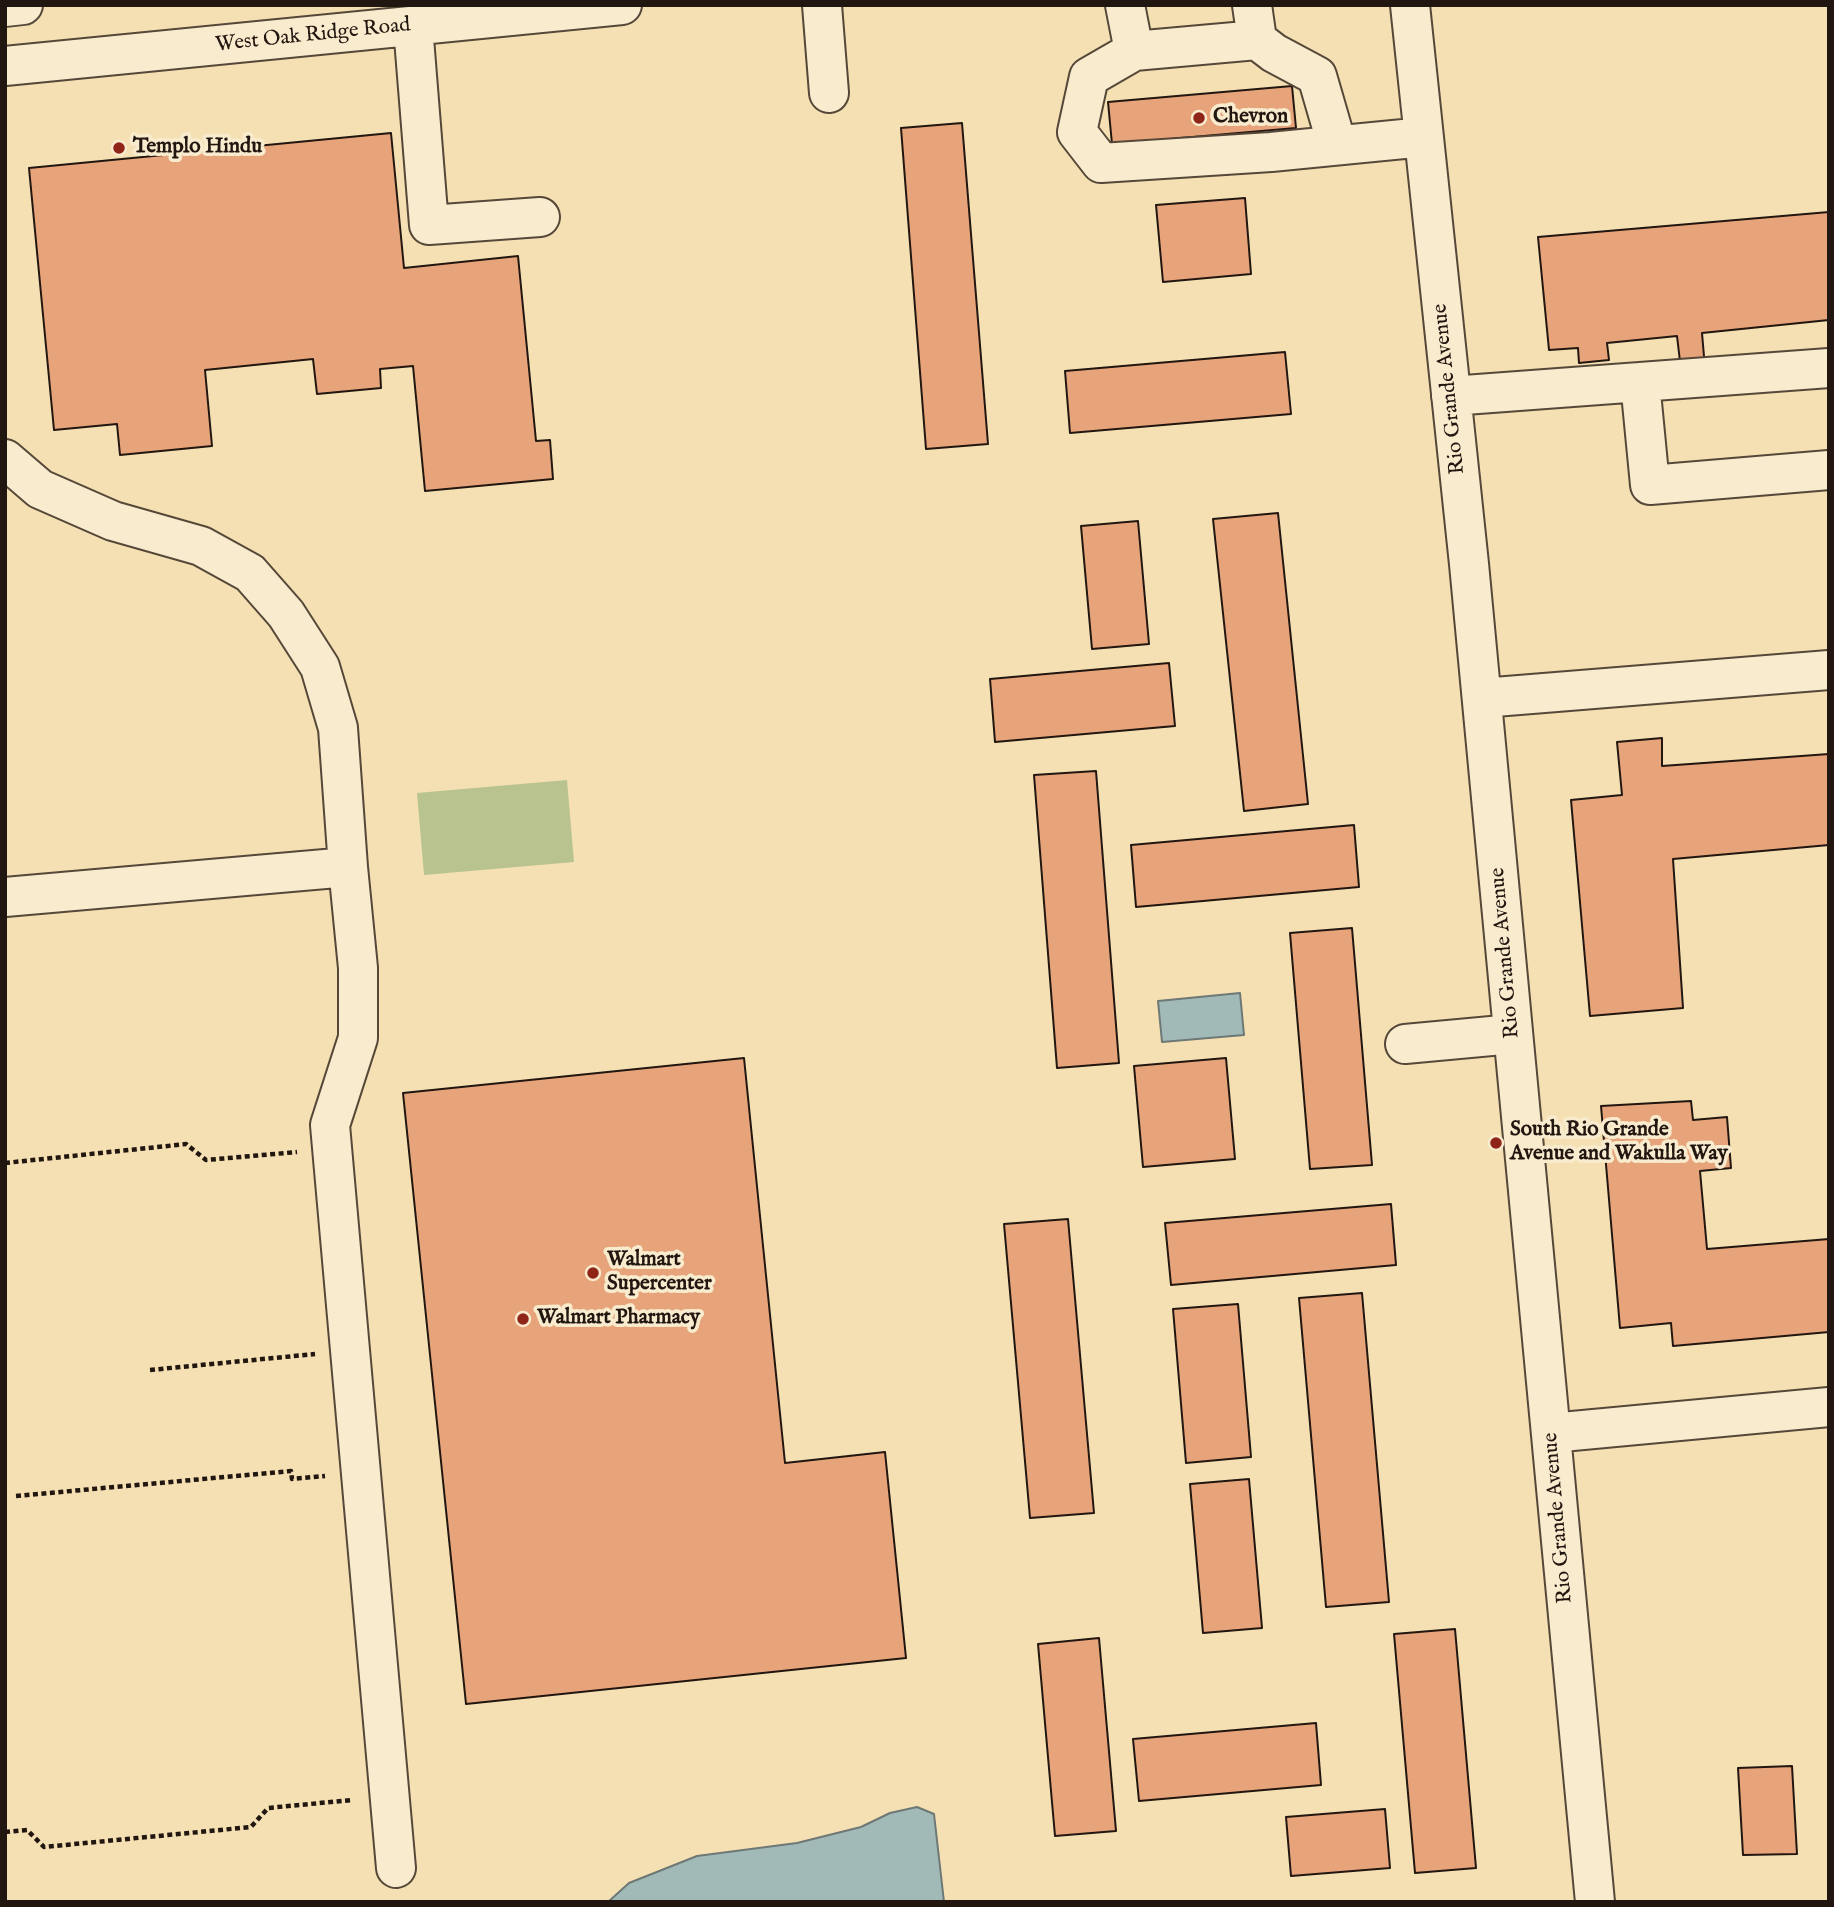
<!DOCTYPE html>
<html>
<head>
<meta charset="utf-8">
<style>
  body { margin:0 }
  #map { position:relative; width:1834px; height:1907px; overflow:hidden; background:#f4e0b3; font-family:"IM FELL English",serif }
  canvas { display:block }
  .frame { position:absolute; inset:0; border:7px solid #221610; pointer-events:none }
</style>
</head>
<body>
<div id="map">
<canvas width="1834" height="1907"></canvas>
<div class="frame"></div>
</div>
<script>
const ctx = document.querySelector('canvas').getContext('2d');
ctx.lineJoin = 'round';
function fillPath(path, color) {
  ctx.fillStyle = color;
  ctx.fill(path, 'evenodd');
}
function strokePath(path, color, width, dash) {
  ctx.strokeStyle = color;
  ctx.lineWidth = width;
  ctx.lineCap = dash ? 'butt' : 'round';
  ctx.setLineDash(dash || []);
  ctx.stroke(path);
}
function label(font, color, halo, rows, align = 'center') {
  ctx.font = font + ' "IM FELL English",serif';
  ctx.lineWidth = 7;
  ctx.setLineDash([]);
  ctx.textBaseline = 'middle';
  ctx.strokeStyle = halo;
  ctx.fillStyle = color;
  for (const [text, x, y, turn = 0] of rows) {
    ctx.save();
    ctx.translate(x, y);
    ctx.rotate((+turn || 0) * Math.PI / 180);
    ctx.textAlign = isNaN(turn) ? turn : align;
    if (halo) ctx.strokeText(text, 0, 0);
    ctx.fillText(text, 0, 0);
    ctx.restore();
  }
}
const green = new Path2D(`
  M567,780L574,862L424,875L417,793Z`);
const water = new Path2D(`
  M1240,993L1244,1035L1162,1042L1158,1001Z
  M917,1807L934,1814L944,1902H608L629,1883L697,1856L797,1843L861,1827L890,1813Z`);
const building = new Path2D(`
  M1292,86L1296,128L1112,144L1108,102Z
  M962,123L988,444L926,449L901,128Z
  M391,133L404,268L518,256L536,441L550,440L553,479L425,491L413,366L380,369L381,388L317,394L313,359L205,370L212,446L120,455L117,424L54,430L29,168Z
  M1245,198L1251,274L1163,282L1156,205Z
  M1829,212V320L1702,333L1705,368L1681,370L1677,336L1607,343L1609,360L1579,363L1578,348L1549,350L1538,237Z
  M1285,352L1291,414L1070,433L1065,371Z
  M1278,513L1308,804L1244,811L1213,519Z
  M1138,521L1149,644L1092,649L1081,526Z
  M1169,663L1175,726L995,742L990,679Z
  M1662,738V766L1829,754V845L1673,859L1683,1008L1590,1016L1571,800L1622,795L1617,742Z
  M1096,771L1119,1063L1057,1068L1034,775Z
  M1354,825L1359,887L1136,907L1131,845Z
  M1352,928L1372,1165L1310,1169L1290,933Z
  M744,1058L785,1463L885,1452L906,1658L466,1704L403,1093Z
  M1226,1058L1235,1159L1143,1167L1134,1066Z
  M1691,1101L1693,1120L1727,1117L1731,1168L1700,1171L1707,1249L1829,1239V1332L1673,1346L1671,1323L1620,1328L1601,1106Z
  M1391,1204L1396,1265L1171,1285L1165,1223Z
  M1068,1219L1094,1513L1030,1518L1004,1224Z
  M1362,1293L1389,1602L1326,1607L1299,1298Z
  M1238,1304L1251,1457L1186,1463L1173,1309Z
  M1249,1479L1262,1628L1203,1633L1190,1484Z
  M1455,1629L1476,1868L1415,1873L1394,1634Z
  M1099,1638L1116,1831L1055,1836L1038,1644Z
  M1316,1723L1321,1785L1139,1801L1133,1739Z
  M1792,1766L1797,1854L1743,1855L1738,1768Z
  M1385,1809L1390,1868L1291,1876L1286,1817Z`);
const path = new Path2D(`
  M5,1163L186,1144L206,1160L297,1152
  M150,1370L315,1354
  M16,1496L291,1471L292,1479L325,1476
  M5,1832L27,1830L44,1847L251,1827L268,1808L352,1800`);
const minor = new Path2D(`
  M822,5L829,93
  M1125,5L1134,51L1089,77L1077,132L1101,163L1271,152L1424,137
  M1252,5L1257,40L1274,53L1317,76L1337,145
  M1410,5L1469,564L1595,1902
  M5,7L23,5
  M413,26L429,225L540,217
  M1134,51L1257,40
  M5,66L622,5
  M1640,382L1650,485L1829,470
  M1451,396L1829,368
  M5,459L40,489L113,521L201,546L250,573L286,614L320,667L338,728L348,867
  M1482,698L1829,670
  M5,897L348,867L358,968V1038L330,1125L396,1868
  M1405,1044L1513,1034
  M1551,1433L1829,1407`);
const markers = [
  [1199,118,7,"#8f2418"],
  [119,148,7,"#8f2418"],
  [1496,1143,7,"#8f2418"],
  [593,1273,7,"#8f2418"],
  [523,1319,7,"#8f2418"]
];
const streetNames = [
  ["West Oak Ridge Road",313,36,-6],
  ["Rio Grande Avenue",1450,389,-96],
  ["Rio Grande Avenue",1506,953,-95],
  ["Rio Grande Avenue",1559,1518,-95]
];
const poiNames = [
  ["Chevron",1213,118],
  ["Templo Hindu",133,148],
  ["South Rio Grande",1510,1131],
  ["Avenue and Wakulla Way",1510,1155],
  ["Walmart",607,1261],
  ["Supercenter",607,1285],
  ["Walmart Pharmacy",537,1319]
];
fillPath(green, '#b8c38f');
fillPath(water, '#a1bab8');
strokePath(water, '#6e7875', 2);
fillPath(building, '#e7a47a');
strokePath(building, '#221610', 2);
strokePath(minor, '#564839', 42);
strokePath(path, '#221610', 4.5, [5, 3.5]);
strokePath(minor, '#f8ebce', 38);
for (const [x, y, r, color] of markers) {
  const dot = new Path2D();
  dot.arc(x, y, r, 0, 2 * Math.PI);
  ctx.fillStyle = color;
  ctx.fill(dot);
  strokePath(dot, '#f8ebce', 2.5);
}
label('21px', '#221610', '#f8ebce', streetNames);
label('bold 21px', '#221610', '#f8ebce', poiNames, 'left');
</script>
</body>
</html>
